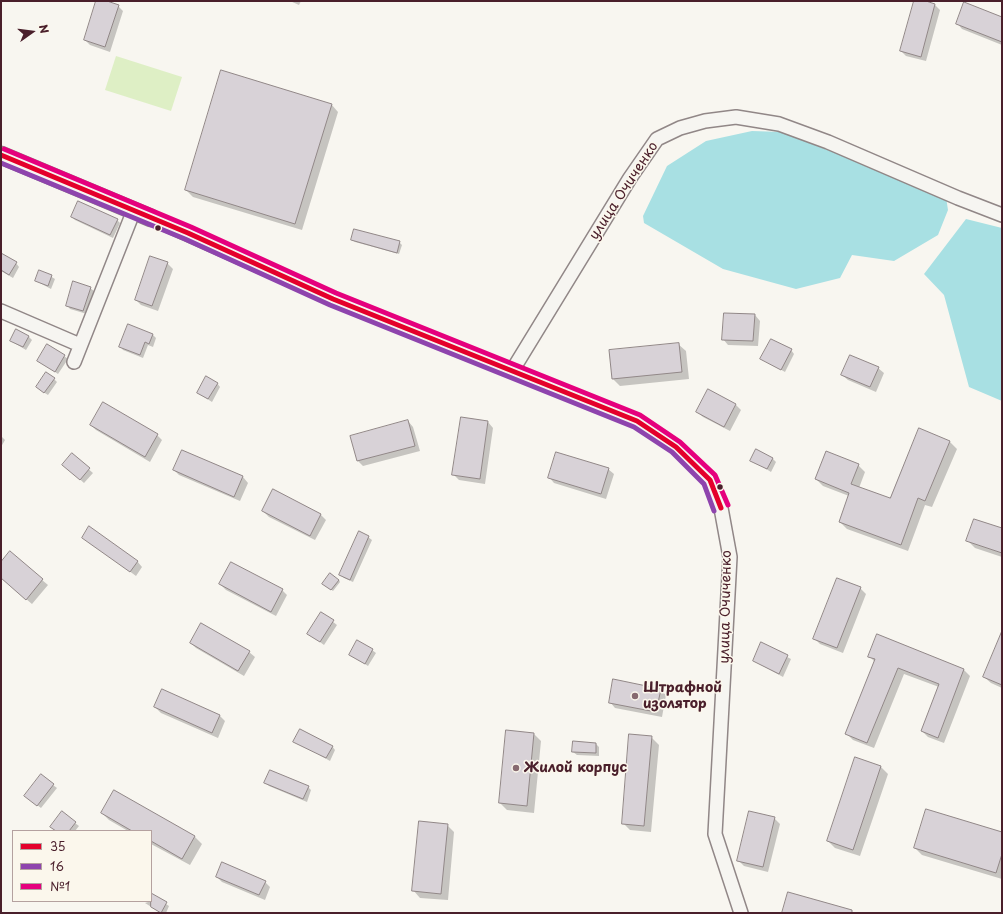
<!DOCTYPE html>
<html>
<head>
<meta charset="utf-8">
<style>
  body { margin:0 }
  #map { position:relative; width:1003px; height:914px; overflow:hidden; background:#f8f6f0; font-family:"Playpen Sans",sans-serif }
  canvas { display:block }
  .frame { position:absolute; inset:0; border:2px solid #4a1f2b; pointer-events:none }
  .legend { position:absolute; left:12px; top:830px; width:140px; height:72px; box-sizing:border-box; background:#fbf7ec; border:1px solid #b4a19f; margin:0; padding:5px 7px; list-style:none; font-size:12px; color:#4a1f2b }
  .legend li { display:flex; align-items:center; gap:8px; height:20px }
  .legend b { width:20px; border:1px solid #b4a19f }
  .north { position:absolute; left:12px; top:12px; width:40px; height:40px; -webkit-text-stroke:3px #fbf7ec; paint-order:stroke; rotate:76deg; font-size:11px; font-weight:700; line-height:16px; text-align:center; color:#4a1f2b }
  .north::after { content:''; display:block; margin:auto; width:14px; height:18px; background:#4a1f2b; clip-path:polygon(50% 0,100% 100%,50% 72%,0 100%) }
</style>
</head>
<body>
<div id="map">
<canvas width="1003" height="914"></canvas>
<div class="frame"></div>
<ul class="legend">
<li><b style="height:5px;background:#e4002b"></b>35</li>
<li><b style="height:5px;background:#8e44ad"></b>16</li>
<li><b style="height:5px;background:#e5007d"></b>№1</li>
</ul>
<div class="north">N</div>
</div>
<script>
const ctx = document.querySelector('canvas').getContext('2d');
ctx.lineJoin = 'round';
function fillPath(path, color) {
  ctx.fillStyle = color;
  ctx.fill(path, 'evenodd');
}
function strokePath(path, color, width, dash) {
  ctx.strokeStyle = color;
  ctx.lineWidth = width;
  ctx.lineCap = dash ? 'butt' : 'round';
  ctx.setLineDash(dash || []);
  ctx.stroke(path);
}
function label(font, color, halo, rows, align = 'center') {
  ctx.font = font + ' "Playpen Sans",sans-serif';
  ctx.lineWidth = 3;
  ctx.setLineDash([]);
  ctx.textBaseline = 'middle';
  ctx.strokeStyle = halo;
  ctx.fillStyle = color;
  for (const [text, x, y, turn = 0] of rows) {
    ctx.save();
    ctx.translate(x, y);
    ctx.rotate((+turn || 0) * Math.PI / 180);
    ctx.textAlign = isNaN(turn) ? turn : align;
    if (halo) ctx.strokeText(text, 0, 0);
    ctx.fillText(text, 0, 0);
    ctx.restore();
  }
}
const green = new Path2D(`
  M116,56L182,77L171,111L105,90Z`);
const water = new Path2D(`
  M752,131L782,132L946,197L948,210L938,235L894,261L852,255L840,278L796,289L723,269L644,223L643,216L667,166L706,141Z
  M966,219L1002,228V401L969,387L944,295L924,274Z`);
const shadow = new Path2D(`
  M97,1H104L118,6L123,11L110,52L90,45L85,40Z
  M290,1H301L299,5Z
  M915,1L935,5L940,10L926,61L906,56L901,51Z
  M1002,18V45L962,29L957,23Z
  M331,104L338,112L302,230L193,197L186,190Z
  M72,217L117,220L120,223L113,238L75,220Z
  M352,240L399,242L402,245L399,254L355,242Z
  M1,261L16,263L19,267L13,278L1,271Z
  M167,263L173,269L158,311L141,305L136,300Z
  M45,273L55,279L51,289L40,283Z
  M90,288L94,291L87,314L70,309L67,305Z
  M755,315L760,321L758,346L728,345L723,339Z
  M128,325L153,335L156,338L153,347L148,345L143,358L123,350L120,346Z
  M28,336L32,340L26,350L11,341Z
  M678,344L686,351L689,379L620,386L613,379Z
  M791,350L794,354L785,372L762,359Z
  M64,356L68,359L58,374L39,361Z
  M878,368L884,373L876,392L848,380L842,375Z
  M54,379L57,382L48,395L40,390Z
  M217,383L220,387L212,402L198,393Z
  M736,405L741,410L730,431L703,417L697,412Z
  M408,421L413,427L420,451L363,466L358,461Z
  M488,422L493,428L485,484L459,480L453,474Z
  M91,425L157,435L162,440L150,462L96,430Z
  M1,436L5,440L1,447Z
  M950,442L957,449L932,507L925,505L908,551L847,529L840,522L849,496L823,486L816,479L858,465L865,472L859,488L890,499Z
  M182,451L243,477L248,483L240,501L179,475L174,470Z
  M72,455L93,473L84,483L67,468Z
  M772,458L776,462L771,472L752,460Z
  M608,469L614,474L606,499L554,483L549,477Z
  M263,511L320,514L326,520L315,540L269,517Z
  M1002,529V557L975,548L967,540Z
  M83,537L137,561L142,567L136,576Z
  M368,537L372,540L353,582L344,578L341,575Z
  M10,553L48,585L32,604L1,578V563Z
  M339,580L340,582L333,591L325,585Z
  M220,584L282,590L287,595L276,616L226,590Z
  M860,588L866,594L843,653L820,644L815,639Z
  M322,613L337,625L324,645L309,634Z
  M1002,639V688L991,683L984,677Z
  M191,643L249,652L255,657L244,676L196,648Z
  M762,644L791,659L783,677L754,661Z
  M372,650L376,653L368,666L350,655Z
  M869,656L964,670L970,676L944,743L928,737L922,731L939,687L904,674L874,748L853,740L846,733L875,662Z
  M660,690L666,695L662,717L615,708L610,702Z
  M155,707L220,716L225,721L218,738L161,713Z
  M534,734L541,741L534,813L507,810L500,803Z
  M651,737L659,745L651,832L630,830L623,823Z
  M295,741L332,746L335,750L330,761Z
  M596,744L599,747V756L577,755L573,752Z
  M881,767L888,774L860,856L835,848L828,841Z
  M41,776L57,788L41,808L29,799Z
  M265,782L308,787L311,790L307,802L269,786Z
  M114,792L195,837L202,844L190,865L151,844V831H128L109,820L102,813Z
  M774,818L780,824L768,872L744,866L739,861Z
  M75,823L79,826L75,831H56Z
  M447,825L454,832L448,900L420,898L413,890Z
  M1002,833V879L922,855L915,848Z
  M217,877L265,882L270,887L265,900L222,882Z
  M151,894L169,906L166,913H161L145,903L151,901Z`);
const building = new Path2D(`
  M96,1H107L119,5L105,47L84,40Z
  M914,1H926L935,4L921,57L900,51Z
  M964,2L1002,17V42L956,24Z
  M221,70L332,104L295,224L185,190Z
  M78,201L118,219L110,235L71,217Z
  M354,229L400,241L397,253L351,240Z
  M1,253L17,262L9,275L1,270Z
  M150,256L168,262L152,306L135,300Z
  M39,270L52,275L48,286L35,281Z
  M73,281L91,287L83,311L66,306Z
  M724,313L755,314L753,341L722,340Z
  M128,324L153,334L149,344L145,342L140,355L119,347Z
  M16,329L29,336L23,347L10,341Z
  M771,339L792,349L781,370L760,359Z
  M679,343L682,372L612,379L609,350Z
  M47,344L65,355L55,372L37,361Z
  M850,355L879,367L870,387L841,375Z
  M46,372L55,378L44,393L36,387Z
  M206,376L218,383L208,399L197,393Z
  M708,389L736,404L724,427L696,412Z
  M103,402L158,434L145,457L90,425Z
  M461,417L488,421L480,479L452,475Z
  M408,420L415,446L357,461L350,436Z
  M919,428L950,441L925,501L918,498L901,545L839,522L849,493L815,479L826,451L859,464L851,484L890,498Z
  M756,449L773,458L767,469L750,461Z
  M182,450L243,476L234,497L173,470Z
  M556,452L609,468L601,494L548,478Z
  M72,453L90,468L80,480L62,465Z
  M273,489L321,514L310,536L262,511Z
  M974,519L1002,528V553L966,541Z
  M89,526L138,561L130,572L82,538Z
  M359,531L369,536L350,580L339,575Z
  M10,551L43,579L26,600L1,578V562Z
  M231,562L283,589L271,612L219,584Z
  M330,573L339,580L331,590L322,584Z
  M837,578L861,587L837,648L813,639Z
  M321,612L334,620L320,642L307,634Z
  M201,623L250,651L238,671L190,643Z
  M1002,631V685L983,677Z
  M877,634L964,669L938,738L921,731L939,684L898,668L867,743L845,734L875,659L868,657Z
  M357,640L373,649L365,664L349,655Z
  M761,642L788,655L779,674L753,661Z
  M613,679L661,689L656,712L609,703Z
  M162,689L220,715L212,733L154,707Z
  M300,729L333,746L326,758L293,742Z
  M506,730L534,733L527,806L499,803Z
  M629,734L652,736L644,826L622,824Z
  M573,741L596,743V753L572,752Z
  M855,757L881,766L853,850L827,841Z
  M270,770L309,786L303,799L264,783Z
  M41,774L54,784L37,806L24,796Z
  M114,790L195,836L182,859L151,841V831H132L101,813Z
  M926,809L1002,832V854L996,873L914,848Z
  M62,811L76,822L69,831H56L50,827Z
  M749,811L775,817L763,867L737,861Z
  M419,821L448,824L441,894L412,891Z
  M222,862L266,881L259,895L216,877Z
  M788,892L852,910V913H782Z
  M151,893L167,902L161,913L151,907Z`);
const minor = new Path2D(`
  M151,218L333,299L637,421L676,447L710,480L721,508L730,557L715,834L741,913
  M1,311L80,345
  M74,362L134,210
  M512,371L630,178L657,139L680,128L705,121L736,117L779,124L828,142L958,198L1002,215`);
const tertiary = new Path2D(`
  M1,155L151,218`);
const bus1 = new Path2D(`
  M1,155L188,233L333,299L637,421L676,447L710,480L721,508`);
const bus2 = new Path2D(`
  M1,163L185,239L330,305L634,427L672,452L704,484L714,511`);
const bus3 = new Path2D(`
  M4,149L191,227L336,293L640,415L680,442L715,475L728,505`);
const markers = [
  [158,228,3.5,"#4a1f2b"],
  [720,487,3.5,"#4a1f2b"],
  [635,696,4,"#876a70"],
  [516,768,4,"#876a70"]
];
const streetNames = [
  ["улица Очиченко",624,191,-57],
  ["улица Очиченко",726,607,-89]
];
const poiNames = [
  ["Штрафной",643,688],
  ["изолятор",643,704],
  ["Жилой корпус",524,768]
];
fillPath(green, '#deefc5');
fillPath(water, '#a8e0e3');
fillPath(shadow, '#0003');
fillPath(building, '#d8d2d7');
strokePath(building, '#918787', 1);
strokePath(minor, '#918787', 16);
strokePath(tertiary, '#918787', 19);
strokePath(minor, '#f6f5f1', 13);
strokePath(tertiary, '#f6f5f1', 16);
strokePath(bus1, '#e4002b', 5);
strokePath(bus2, '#8e44ad', 5);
strokePath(bus3, '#e5007d', 5);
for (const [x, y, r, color] of markers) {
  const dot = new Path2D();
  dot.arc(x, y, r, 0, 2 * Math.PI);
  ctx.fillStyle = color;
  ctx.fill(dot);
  strokePath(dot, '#fbf7ec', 1.5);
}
label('14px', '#4a1f2b', '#fbf7ec', streetNames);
label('bold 14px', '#4a1f2b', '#fbf7ec', poiNames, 'left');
</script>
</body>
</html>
